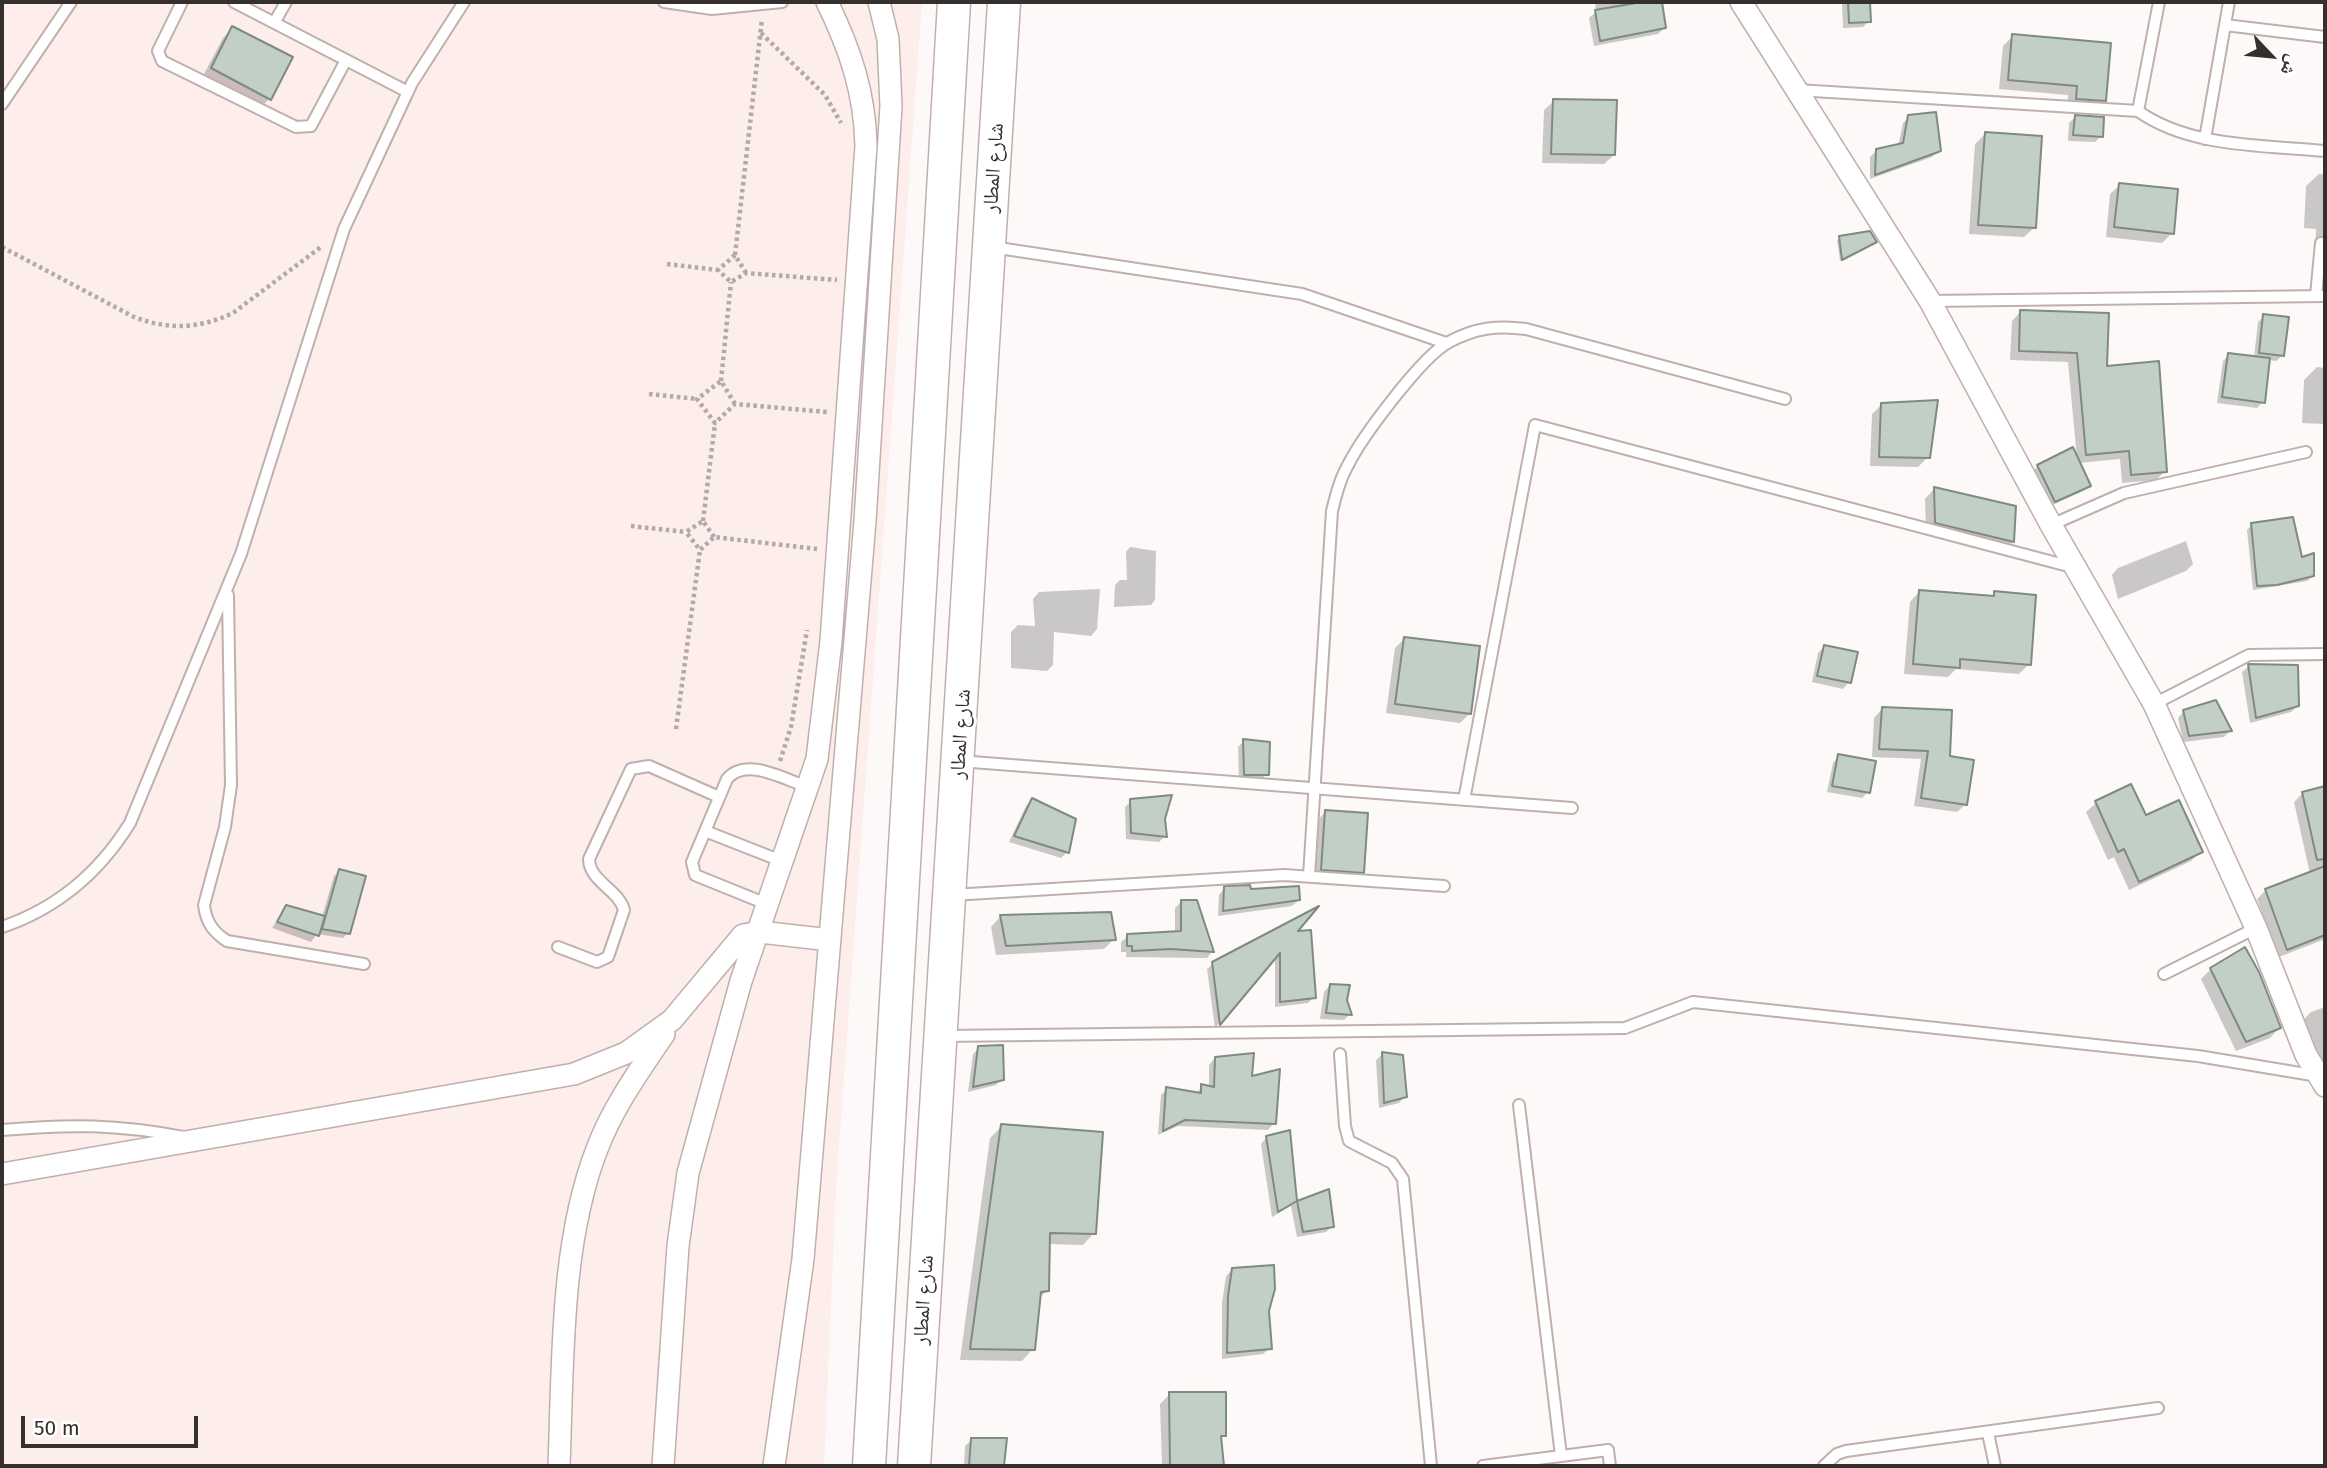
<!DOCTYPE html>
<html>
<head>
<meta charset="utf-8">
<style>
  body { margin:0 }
  #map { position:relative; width:2327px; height:1468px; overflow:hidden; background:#fdf9f9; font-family:"Fira Sans","Noto Naskh Arabic",sans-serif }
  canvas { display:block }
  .frame { position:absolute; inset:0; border:4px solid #352f2d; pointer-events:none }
  .north { position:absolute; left:2236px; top:21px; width:70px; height:70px; -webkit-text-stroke:5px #fff; paint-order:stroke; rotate:116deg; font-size:19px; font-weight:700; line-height:28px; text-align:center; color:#352f2d }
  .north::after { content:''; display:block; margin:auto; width:24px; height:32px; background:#352f2d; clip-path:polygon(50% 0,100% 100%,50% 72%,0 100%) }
  .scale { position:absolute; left:21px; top:1416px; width:177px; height:32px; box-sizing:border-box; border:4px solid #352f2d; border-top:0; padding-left:9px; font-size:21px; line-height:24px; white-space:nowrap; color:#352f2d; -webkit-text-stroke:5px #fff; paint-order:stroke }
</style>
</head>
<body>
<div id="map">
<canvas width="2327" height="1468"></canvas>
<div class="frame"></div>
<div class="north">ش</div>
<div class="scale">50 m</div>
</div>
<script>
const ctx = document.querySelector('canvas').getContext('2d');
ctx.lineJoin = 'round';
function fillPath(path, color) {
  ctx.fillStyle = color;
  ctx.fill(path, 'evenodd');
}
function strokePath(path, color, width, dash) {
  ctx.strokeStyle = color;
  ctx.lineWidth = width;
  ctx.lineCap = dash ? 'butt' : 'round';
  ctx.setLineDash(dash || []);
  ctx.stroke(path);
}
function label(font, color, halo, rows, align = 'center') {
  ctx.font = font + ' "Fira Sans","Noto Naskh Arabic",sans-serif';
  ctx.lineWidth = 6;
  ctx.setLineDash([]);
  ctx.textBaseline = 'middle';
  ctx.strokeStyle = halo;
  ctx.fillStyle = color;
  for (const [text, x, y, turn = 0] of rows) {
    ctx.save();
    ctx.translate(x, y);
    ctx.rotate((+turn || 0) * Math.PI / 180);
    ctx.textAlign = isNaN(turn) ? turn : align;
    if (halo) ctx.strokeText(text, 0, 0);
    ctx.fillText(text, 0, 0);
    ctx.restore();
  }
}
const built = new Path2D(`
  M2,2H922L836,1188L824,1466H2Z`);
const shadow = new Path2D(`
  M1595,2H1627V6L1660,2L1664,28L1658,34L1594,46L1589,18L1596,12Z
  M1842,2H1869V21L1863,27L1843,28Z
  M233,28L269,99L260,108L202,78L223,38Z
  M2013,36L2104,100L2094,110L2067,108L2068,95L1999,89L2003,46Z
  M1554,101L1614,155L1604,164L1542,163L1544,110Z
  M1909,117L1939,151L1932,157L1870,179V157L1876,151L1898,146L1903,123Z
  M2075,117L2101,136L2095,142L2068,141L2069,123Z
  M1985,134L2034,228L2024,237L1969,234L1975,144Z
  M2319,174H2325V294L2314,293L2316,229L2304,228L2306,186Z
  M2120,185L2172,233L2162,243L2106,237L2110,194Z
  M1840,237L1875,242L1840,261L1837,240Z
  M2021,311L2105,368L2165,471L2156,480L2122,483L2120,459L2078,463L2089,485L2083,491L2048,507L2032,472L2038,466L2077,459L2068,362L2010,360L2012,321Z
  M2264,316L2283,355L2276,361L2268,360L2263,402L2257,408L2217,403L2223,361L2229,355L2254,358L2258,322Z
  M2317,367L2325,368V424L2302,423L2304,380Z
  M1882,404L1928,457L1918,467L1870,466L1872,414Z
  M1934,489L2013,542L2003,551L1926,532L1925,499Z
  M2252,525L2301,559L2313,576L2307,581L2253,590L2247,530Z
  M2186,541L2193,564L2186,571L2118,599L2112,575L2118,568Z
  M1130,547L1156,551L1155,600L1151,605L1114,607L1115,585L1120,580H1127L1126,552Z
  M1100,589L1097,629L1091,636L1054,632L1053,665L1047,671L1011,668V632L1018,625L1035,626L1033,599L1039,592Z
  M1919,592L1991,597L1995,593L2029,664L2019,674L1956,669L1948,677L1904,674L1910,602Z
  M1405,638L1470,713L1460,723L1386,713L1395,648Z
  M1824,647L1849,682L1843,689L1812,682L1818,653Z
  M2249,666L2297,706L2291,712L2250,723L2242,672Z
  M1882,709L1948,758L1966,804L1957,812L1914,806L1921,759L1872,757L1874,718Z
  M2184,711L2230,731L2224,737L2183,742L2178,718Z
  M1244,741L1267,774L1261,780H1239L1238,747Z
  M1839,756L1868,792L1862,798L1827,792L1833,763Z
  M2131,786L2146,818L2201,851L2191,861L2129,890L2114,857L2108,860L2086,812L2096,803Z
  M2325,788V939L2279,957L2257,899L2266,890L2310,874L2294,802L2303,793Z
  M1032,800L1067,852L1061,858L1009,842L1026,806Z
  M1131,801L1163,819L1165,836L1159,842L1126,839L1125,807Z
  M1325,812L1363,872L1353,882L1312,879L1316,822Z
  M339,871L348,933L343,938L317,934L311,942L272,928L286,907L322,917L334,876Z
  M1225,888H1297L1299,900L1292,906L1218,916L1219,895Z
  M1181,902L1212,952L1207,958L1126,957V952H1121V942L1128,936L1175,933V908Z
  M1110,913L1114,939L1104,949L996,955L991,927L1000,917Z
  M1294,933L1314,997L1308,1003L1275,1007V956L1215,1028L1207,969L1214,963Z
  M2211,969L2279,1028L2270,1038L2236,1051L2201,979Z
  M1330,985L1346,1000L1350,1014L1344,1020L1320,1019L1324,992Z
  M2325,1007V1067L2301,1022L2311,1012Z
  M979,1048L1002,1079L996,1085L968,1092L973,1054Z
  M1383,1054L1405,1096L1399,1103L1379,1108L1376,1060Z
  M1215,1058L1250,1078L1274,1123L1268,1130L1178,1126L1158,1135L1161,1095L1167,1089L1196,1094L1202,1086L1209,1087V1065Z
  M1002,1126L1094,1233L1083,1245L1048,1244L1047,1291L1038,1299L1033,1349L1022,1361L960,1360L990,1138Z
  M1288,1132L1296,1204L1327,1192L1332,1226L1326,1232L1297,1237L1291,1206L1272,1217L1261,1144L1267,1137Z
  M1233,1269L1267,1311L1270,1348L1263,1354L1222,1359V1303L1226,1276Z
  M1170,1394L1224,1435L1219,1439L1224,1466H1162L1160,1404Z
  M1005,1439L1002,1466H964L965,1446L972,1440Z`);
const building = new Path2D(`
  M1642,2H1662L1666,28L1600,41L1595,10Z
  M1848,2H1870L1871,22L1849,23Z
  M232,26L293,57L271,100L211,68Z
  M2012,34L2111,43L2106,101L2076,99L2077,86L2008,80Z
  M1553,99L1617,100L1615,155L1551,154Z
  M1936,112L1941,151L1875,175L1876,149L1903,143L1908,115Z
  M2075,115L2104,117L2103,137L2073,135Z
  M1985,132L2042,136L2036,228L1978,225Z
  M2119,183L2178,189L2174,234L2114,227Z
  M1870,231L1877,242L1842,260L1839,236Z
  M2020,310L2109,313L2107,366L2159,361L2167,472L2131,475L2129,451L2086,455L2077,353L2019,351Z
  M2263,314L2289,317L2284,356L2259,353Z
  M2228,353L2270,358L2265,403L2222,397Z
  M1938,400L1930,458L1879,457L1881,403Z
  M2073,447L2091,486L2055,502L2037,465Z
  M1934,487L2016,506L2014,542L1935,523Z
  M2293,517L2302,557L2314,553V576L2277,585L2257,586L2251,523Z
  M1919,590L1994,596V591L2036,595L2031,665L1960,659V668L1913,664Z
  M1404,637L1480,646L1471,714L1395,704Z
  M1824,645L1858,652L1851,683L1817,676Z
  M2248,664L2298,665L2299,706L2256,718Z
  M2216,700L2232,731L2189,736L2183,710Z
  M1882,707L1952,710L1950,756L1974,760L1967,805L1921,798L1928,751L1879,749Z
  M1243,739L1270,742L1269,775H1244Z
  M1838,754L1876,761L1870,793L1832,786Z
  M2131,784L2146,815L2179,800L2203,852L2139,882L2124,849L2118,852L2095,801Z
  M2325,786V859L2317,860L2302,792Z
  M1172,795L1165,819L1167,837L1131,833L1130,799Z
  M1032,798L1076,819L1069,853L1014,836Z
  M1325,810L1368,813L1364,873L1321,870Z
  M2325,866V935L2287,950L2265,889Z
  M339,869L366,876L350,934L322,929Z
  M1250,885L1251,889L1299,886L1300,900L1223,911L1224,886Z
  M1181,900H1197L1214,952L1171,949L1132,951V946H1127V934L1181,931Z
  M286,905L325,916L319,936L277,922Z
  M1319,906L1298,931L1311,930L1316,998L1280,1002V953L1220,1025L1212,962Z
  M1111,912L1116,940L1006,946L1000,915Z
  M2245,947L2259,972L2281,1028L2246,1042L2210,968Z
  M1330,984L1350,985L1347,1000L1352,1015L1326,1013Z
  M1003,1045L1004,1080L973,1087L978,1046Z
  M1382,1052L1403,1055L1407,1097L1384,1103Z
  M1254,1053L1252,1076L1280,1069L1276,1124L1185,1120L1163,1131L1166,1087L1201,1093V1084L1214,1087L1215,1057Z
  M1001,1124L1103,1132L1096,1234L1050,1233L1049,1291L1041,1292L1035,1350L970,1349Z
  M1290,1130L1297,1201L1278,1212L1266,1136Z
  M1329,1189L1334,1227L1303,1232L1297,1201Z
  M1274,1265L1275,1289L1269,1311L1272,1349L1227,1353L1228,1296L1232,1268Z
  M1169,1392H1226V1436H1221L1224,1466H1170Z
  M971,1438H1007L1004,1466H969Z`);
const path = new Path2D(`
  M761,33L825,95L841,123
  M2,247L134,317C168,330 199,329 233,313L321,247
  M735,255L762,19
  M667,264L718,270
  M746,273L735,255L718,270L731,282L746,273L837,280
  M721,381L731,282
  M649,394L697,399
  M735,404L721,381L697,399L715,423L735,404L827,412
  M703,521L715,423
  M631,526L686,532
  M714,537L703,521L686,532L700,550L714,537L817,549
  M676,729L700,550
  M780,761L791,727L807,630`);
const service = new Path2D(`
  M182,2L158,51L162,61L296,127L311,126L346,60
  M234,2L408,92
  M664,2L712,9L782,2
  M274,23L286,2
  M2225,25L2325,37
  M1797,90L2138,111C2190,148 2264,145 2325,151
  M2,104L71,2
  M2138,111L2159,2
  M2205,139L2229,2
  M992,247L1302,294L1446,343
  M2316,296L2321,243
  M1930,301L2325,296
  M2051,525L2124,493L2306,452
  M228,595L231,785L225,827L204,905C206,922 213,932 227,941L364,964
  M2154,704L2249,655L2325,654
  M959,761L1572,808
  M1464,800L1535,425L2072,567
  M705,831L784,862
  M1309,876L1332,511C1336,495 1340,479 1348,465C1362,437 1422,356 1449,342C1475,328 1497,325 1526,329L1785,399
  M952,895L1284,875L1444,886
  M769,905L695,875L692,862L727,779C746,756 785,780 808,787
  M2,927C58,908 99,873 130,823L241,554L344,229L412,83L464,2
  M558,947L597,962L608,957L624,910C619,890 589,881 589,859L631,769L649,766L719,797
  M2164,974L2256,928
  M943,1036L1625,1028L1693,1002L2198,1056L2318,1076
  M1340,1054L1345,1126L1349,1141L1392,1163L1403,1179L1431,1466
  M1519,1105L1561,1456
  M2,1130C69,1124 117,1124 184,1137
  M1988,1433L1995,1466
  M1483,1466L1608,1450L1610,1466
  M1824,1466L1837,1454L1846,1451L2158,1408`);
const minor = new Path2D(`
  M1741,2L1930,301L2051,525L2154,704L2256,928L2306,1055L2325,1086
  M2,1174L574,1074L626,1053L672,1020L743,935L760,932L830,940
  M559,1466C563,1365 560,1244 597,1149C613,1107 639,1071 664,1034
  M663,1466L678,1246L688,1173L741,981L817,759L831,641L866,146C865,93 850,49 827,2
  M774,1466L803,1259L865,521L891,106L888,39L879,2`);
const primary = new Path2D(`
  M869,1466L954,2
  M914,1466L1004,2`);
const streetNames = [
  ["شارع المطار",994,168,-86],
  ["شارع المطار",961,734,-86],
  ["شارع المطار",924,1300,-86]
];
fillPath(built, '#fdedeb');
fillPath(shadow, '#0003');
fillPath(building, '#c2cfc7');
strokePath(building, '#7e8a82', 2);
strokePath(service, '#c0b0ad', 14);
strokePath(minor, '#c0b0ad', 24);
strokePath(primary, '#c0b0ad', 35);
strokePath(path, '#afabaa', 4.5, [3.5, 3.5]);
strokePath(service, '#fff', 10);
strokePath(minor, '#fff', 21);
strokePath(primary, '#fff', 32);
label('21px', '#352f2d', '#fff', streetNames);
</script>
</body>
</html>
